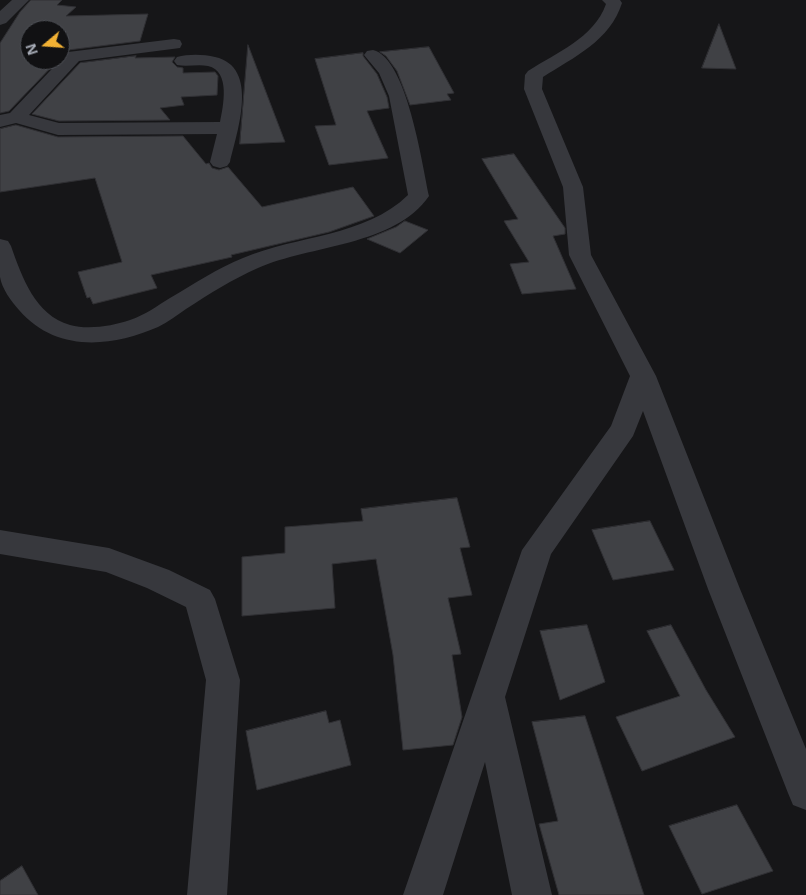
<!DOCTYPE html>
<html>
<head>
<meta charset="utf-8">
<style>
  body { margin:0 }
  #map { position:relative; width:806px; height:895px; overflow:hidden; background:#161618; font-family:"Open Sans",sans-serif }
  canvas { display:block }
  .north { position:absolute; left:20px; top:20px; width:50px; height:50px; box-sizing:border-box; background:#111113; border:1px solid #4d4f55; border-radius:50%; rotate:252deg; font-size:14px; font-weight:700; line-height:20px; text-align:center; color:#a8adb8 }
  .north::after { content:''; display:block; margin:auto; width:18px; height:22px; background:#f2b134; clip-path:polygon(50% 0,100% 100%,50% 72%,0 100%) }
</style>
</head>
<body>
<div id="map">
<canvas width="806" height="895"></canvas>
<div class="north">N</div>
</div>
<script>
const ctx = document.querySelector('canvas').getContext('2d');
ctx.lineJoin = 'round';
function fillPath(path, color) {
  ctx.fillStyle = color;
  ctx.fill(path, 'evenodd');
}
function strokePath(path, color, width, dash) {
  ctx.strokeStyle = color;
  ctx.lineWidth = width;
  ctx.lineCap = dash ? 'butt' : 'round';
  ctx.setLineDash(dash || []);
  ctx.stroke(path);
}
const building = new Path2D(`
  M31,0H62L57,5L76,7L66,16L148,14L140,41L68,50L60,58V30H30V60H58L9,111L0,113V43L20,12Z
  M719,24L736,69L702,68Z
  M248,45L285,142L240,144Z
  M429,47L454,93L447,94L451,100L410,105L397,71L386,56L380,52Z
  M363,53V56L377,74L387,97L389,108L367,111L388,158L329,165L315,126L336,125L315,59Z
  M136,56L135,58L175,57L172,62L177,67L183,68V73L215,72L218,76L217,95L181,97L184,105L160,108L170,120L59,121L32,114L80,63Z
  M16,125L58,137L183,136L206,164L209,163L212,168L219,170L228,167L262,207L353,187L374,216L329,232L231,255L232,257L151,275L157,288L93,304L90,297L87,298L78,272L122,262L95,178L0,192V129Z
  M514,154L565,228V234L553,236L576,289L522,294L510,264L529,262L504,221L518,219L482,159Z
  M405,221L428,230L400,253L367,239L396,227Z
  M457,498L470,547L460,548L472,595L448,598L461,654L452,655L462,717L453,745L403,750L393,655L376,559L332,564L335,608L242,616V557L285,553V527L363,521L361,509Z
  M650,521L674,570L613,580L592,530Z
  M587,625L605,682L560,700L540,631Z
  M671,625L706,690L735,737L642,771L616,717L680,696L647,631Z
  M326,711L329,723L340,720L351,765L257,790L246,731Z
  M585,716L629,849L644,895H559L539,824L558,821L532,722Z
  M737,805L773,871L702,894L669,826Z
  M22,866L38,895H0V881Z`);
const minor = new Path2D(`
  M12,0H29L6,23L0,25V11Z
  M602,0H620L622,3C610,41 574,57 543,77L542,89L583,187L591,255L656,376L740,589L806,749V810L793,805L788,793L708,589L643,411L633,436L551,554L505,697L552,895H512L485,762L443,895H403L522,550L611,426L630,376L569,255L563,187L524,89L525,75L528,71C556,53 594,38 606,4Z
  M174,39L180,40L182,44L180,48L79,61L29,115L59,123L220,122C223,107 231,71 208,66C198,64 187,67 177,65L174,61L177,57C188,54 203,54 215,57C260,67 237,132 230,162L227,166L220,168L213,166L210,162L217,134L58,135L16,123L0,127V115L10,113L68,52Z
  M373,50C407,58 422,164 429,196C395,246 310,245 258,268C233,279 209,294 186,309C177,315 168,322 158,327C110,348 55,352 19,310C11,301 2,289 0,277C0,265 0,252 0,239L8,241L11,246C22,277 35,315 70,325C88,330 113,326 130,320C145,315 157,306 170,298C194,284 218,268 243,258C297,235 365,237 408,195L389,96L379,73L364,55L367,51Z
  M0,530L109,548L169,570L210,590L215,599L240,680L227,895H187L206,680L186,607L147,588L106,572L0,554Z`);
fillPath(building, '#404145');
strokePath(building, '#303034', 1);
fillPath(minor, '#37383d');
</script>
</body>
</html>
